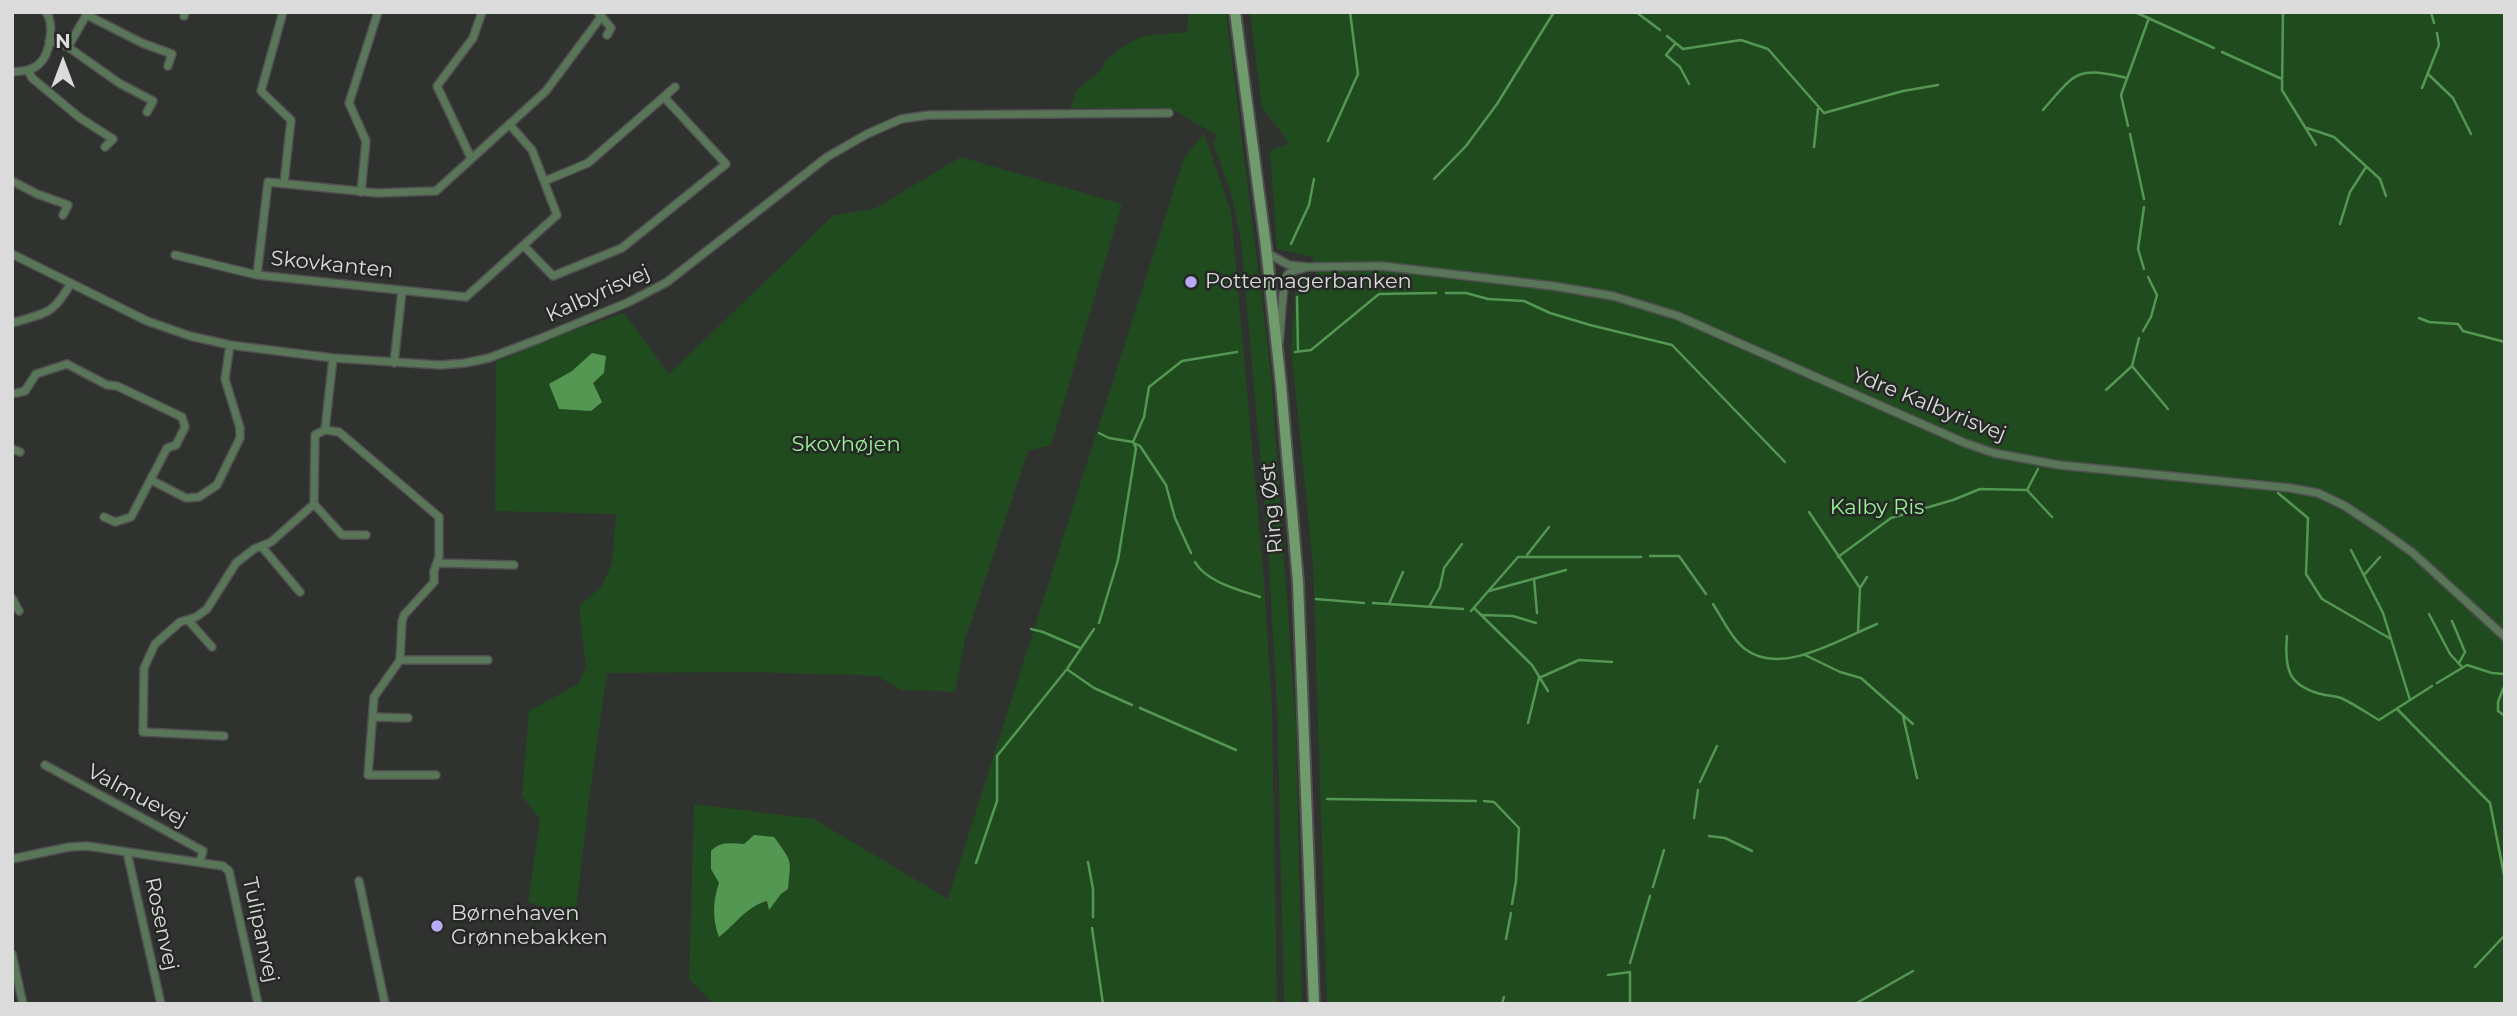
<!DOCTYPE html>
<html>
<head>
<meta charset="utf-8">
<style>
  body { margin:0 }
  #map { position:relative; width:2517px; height:1016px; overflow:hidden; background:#303230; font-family:Montserrat,sans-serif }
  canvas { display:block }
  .frame { position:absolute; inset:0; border:14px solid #dadbda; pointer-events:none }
  .north { position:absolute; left:28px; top:28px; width:70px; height:70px; -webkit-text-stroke:5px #262826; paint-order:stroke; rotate:0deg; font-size:19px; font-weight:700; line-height:28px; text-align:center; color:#dadbda }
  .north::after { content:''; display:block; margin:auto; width:24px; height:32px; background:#dadbda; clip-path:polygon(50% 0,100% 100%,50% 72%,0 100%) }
</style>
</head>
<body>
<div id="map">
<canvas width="2517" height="1016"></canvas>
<div class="frame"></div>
<div class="north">N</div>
</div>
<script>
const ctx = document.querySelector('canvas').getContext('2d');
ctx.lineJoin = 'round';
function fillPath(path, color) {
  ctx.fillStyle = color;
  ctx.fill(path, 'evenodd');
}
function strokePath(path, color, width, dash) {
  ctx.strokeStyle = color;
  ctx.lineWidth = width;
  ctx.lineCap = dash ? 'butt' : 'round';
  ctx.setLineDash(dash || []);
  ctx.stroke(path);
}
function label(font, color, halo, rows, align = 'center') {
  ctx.font = font + ' Montserrat,sans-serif';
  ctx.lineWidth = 5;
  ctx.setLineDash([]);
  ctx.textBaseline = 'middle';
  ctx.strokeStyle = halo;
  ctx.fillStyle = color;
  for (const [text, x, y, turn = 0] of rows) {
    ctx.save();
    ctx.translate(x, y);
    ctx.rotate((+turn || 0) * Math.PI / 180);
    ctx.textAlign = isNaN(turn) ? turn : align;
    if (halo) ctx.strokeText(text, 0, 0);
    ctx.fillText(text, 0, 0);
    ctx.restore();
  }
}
const green = new Path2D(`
  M1188,12H1226L1271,374L1296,727L1302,1004H1284L1277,705L1268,546L1241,240L1231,193L1213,142L1218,136L1170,108H1070L1077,90L1101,70L1105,61L1119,49L1142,36L1187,32Z
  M1250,12H2505V1004H1327L1313,563L1291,346L1296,283L1316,275L1313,257L1277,249L1270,151L1289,143L1262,107Z
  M1204,134L1231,212L1263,570L1272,706L1277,1004H714L689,979L694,804L814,819L948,899L1184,158Z
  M961,157L1122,204L1051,445L1028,451L965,640L955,692L900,690L878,676L750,672L607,673L589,799L575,918L528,902L540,819L522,796L529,711L578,684L586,667L579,606L602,586L612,563L616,514L495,511L496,362L558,336L624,313L669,374L834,215L874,209Z`);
const water = new Path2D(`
  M592,353L606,356L604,373L593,383L602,402L591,411L559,409L549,384L572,371Z
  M754,835L774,837C793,863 791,859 788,889L781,894L769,910L767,901C747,906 736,924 719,937C712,919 713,900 719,883L711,869V851C720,841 731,843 744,844Z`);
const stream = new Path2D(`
  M1636,12L1660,30
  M2135,12L2214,48
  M2283,12L2282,90L2316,145
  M2431,12L2434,23
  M1667,36L1683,49L1741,40L1768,49L1824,113L1903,91L1938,85
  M1675,44L1666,55L1680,67L1689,84
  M2222,52L2282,79
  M2428,74L2453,98L2471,134
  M2422,88L2439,45L2437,33
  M2043,110C2076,72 2076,66 2127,78
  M2128,126L2121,95L2149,18
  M2307,128L2334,137L2380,179L2386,196
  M2130,134L2144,199
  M1328,141L1358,74L1350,12
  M1814,147L1818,109
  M1434,179L1466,146L1497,104L1554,12
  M2340,224L2350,192L2366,167
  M1291,244L1309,205L1314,179
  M2144,269L2138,249L2144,207
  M1446,293H1466L1488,299L1524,301L1550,313L1590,325L1672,345L1785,462
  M1297,297L1298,350
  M2419,318L2429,322L2458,324L2463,331L2505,342
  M2143,331L2151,317L2157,295L2148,277
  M1295,352L1311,350L1379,294L1436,293
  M2132,366L2168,409
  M2106,390L2132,366L2139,338
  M1099,433L1109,438L1133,442L1144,417L1149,387L1182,361L1237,352
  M1134,443L1140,446L1166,485L1175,518L1191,553
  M2027,490L2052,517
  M2278,493L2308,518L2306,574L2322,599L2391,639
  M1809,512L1860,588L1858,632
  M2351,550L2383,613L2410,700
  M1527,555L1549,527
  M1650,556H1679L1706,594
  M1838,557L1891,518L1953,500L1980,489L2027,490L2038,469
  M1195,562C1206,582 1240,590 1260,597
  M2364,575L2380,557
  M1534,579L1537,613
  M1860,588L1867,577
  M1489,591L1566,570
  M1316,599L1364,603
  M1373,603L1463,609
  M1389,604L1403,572
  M1713,604C1722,618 1732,639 1745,649C1781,677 1840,639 1877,624
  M1430,605L1440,587L1444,568L1462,544
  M1474,608L1532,665L1548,691
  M1471,611L1518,557H1641
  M2429,614L2450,654L2462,667
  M1482,615L1513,616L1536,623
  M2452,621L2465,652L2459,663
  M1099,623L1118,560L1136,448L1133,442
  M1031,629L1043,632L1080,648
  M2287,636C2284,671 2289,687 2325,695C2331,696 2336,696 2341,698C2354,704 2367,713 2379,720L2432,686
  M1805,655L1840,672L1861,678L1913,724
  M1068,670L1094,688L1132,705
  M2437,683L2467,665L2492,673L2505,674
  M2505,684L2498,702V711L2505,716
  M1140,708L1236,750
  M2397,709L2490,803L2505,880
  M1903,716L1917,778
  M1528,723L1539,678L1579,660L1612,662
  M1700,782L1717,746
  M1327,799L1476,801
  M1484,801L1494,802L1519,828L1516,881L1512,904
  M1694,818L1698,790
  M1709,836L1725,838L1752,851
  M1088,862L1093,889V917
  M976,863L997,801V756L1067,669L1094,629
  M1653,887L1664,850
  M1092,928L1103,1004
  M1506,939L1511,913
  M1630,963L1650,896
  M2475,967L2505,935
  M1608,975L1630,972V1004
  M1502,1004L1504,997
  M1855,1004L1913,971`);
const street = new Path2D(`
  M283,12L261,91L291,120L284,183
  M598,12L611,28L607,35
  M87,15L142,43L172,54L168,66
  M184,16L185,12
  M49,41L68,47L119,83L153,101L147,112
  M68,47L88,12
  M28,70L32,78L80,118L113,139L105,147
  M12,72C21,71 32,71 39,64C50,55 55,24 46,12
  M471,158L437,86L473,38L482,12
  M12,181L37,194L68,205L63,215
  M545,181L588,163L675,87
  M361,192L366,141L349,103L378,12
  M524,246L553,276L622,248L726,164L664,97
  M1267,253L1289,265L1308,267L1382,266L1553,286L1613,296L1678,316L1965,443L1994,453L2059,465L2290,488L2318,493L2345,506L2381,530L2413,553L2505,637
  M12,254L147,321L190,336L230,345L333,358L440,365L465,363L489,358L539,339L629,302L667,282L827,157L867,134L901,119L929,115L1169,113
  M175,255L257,275L466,297L557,215L532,150L509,124
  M257,275L268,182L377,193L436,191L546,91L601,17
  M12,323C47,312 52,316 71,283
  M1279,342C1281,328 1282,281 1288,274C1292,271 1298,270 1304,268
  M394,363L402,291
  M12,394L25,391L36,374L67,364L107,385L117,386L182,417L185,427L176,445L167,448L131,517L115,522L104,517
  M325,430L339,432L439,517V557L434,571V582L404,615L402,621L400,660L374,697L368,775H436
  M12,449L20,452
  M151,480L186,498L199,497L217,485L240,438V428L225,379L230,345
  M314,504L342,535H366
  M262,547L300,592
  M437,563L514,565
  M12,598L19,611
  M188,620L212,647
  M400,660H488
  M373,717L408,718
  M224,736L143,732L144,668L155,644L180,622L196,617L207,609L236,563L254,549L271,542L314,504L315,435L325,430L333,358
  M45,765L203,851L200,862
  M127,852L161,1004
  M12,859L69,847L87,846L223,866L229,871L258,1004
  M359,881L385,1004
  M12,954L23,1004`);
const secondary = new Path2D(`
  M1235,12L1266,247L1281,385L1298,582L1314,1004`);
const markers = [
  [1191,282,7,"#baaaf6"],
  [437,926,7,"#baaaf6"]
];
const streetNames = [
  ["Skovkanten",332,265,6],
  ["Kalbyrisvej",598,294,-24],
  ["Ydre Kalbyrisvej",1929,405,22],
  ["Ring Øst",1272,508,-95],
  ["Valmuevej",137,796,28],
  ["Rosenvej",161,924,78],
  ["Tulipanvej",260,930,78]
];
const poiNames = [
  ["Pottemagerbanken",1205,282],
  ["Børnehaven",451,914],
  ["Grønnebakken",451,938]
];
const parkNames = [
  ["Skovhøjen",846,445],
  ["Kalby Ris",1877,508]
];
fillPath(green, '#204b1f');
fillPath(water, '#549752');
strokePath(stream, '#549752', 2.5);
strokePath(street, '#4f504f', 10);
strokePath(secondary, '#4f504f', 14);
strokePath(street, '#5a7659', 7);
strokePath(secondary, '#709c6d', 10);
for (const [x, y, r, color] of markers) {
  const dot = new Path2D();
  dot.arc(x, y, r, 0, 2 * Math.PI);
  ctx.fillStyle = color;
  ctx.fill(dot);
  strokePath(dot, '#262826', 2.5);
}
label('21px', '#dadbda', '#262826', streetNames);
label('21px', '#dadbda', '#262826', poiNames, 'left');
label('21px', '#99f396', '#262826', parkNames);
</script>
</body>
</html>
